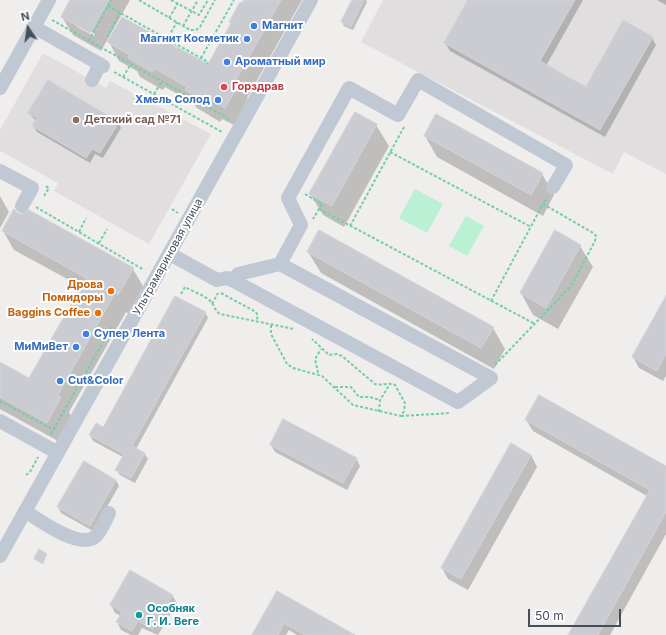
<!DOCTYPE html>
<html>
<head>
<meta charset="utf-8">
<style>
  body { margin:0 }
  #map { position:relative; width:666px; height:635px; overflow:hidden; background:#f0eded; font-family:Inter,sans-serif }
  canvas { display:block }
  .north { position:absolute; left:8px; top:8px; width:40px; height:40px; -webkit-text-stroke:3px #fff; paint-order:stroke; rotate:347deg; font-size:11px; font-weight:700; line-height:16px; text-align:center; color:#454f5b }
  .north::after { content:''; display:block; margin:auto; width:14px; height:18px; background:#454f5b; clip-path:polygon(50% 0,100% 100%,50% 72%,0 100%) }
  .scale { position:absolute; left:528px; top:609px; width:93px; height:18px; box-sizing:border-box; border:2px solid #454f5b; border-top:0; padding-left:5px; font-size:12px; line-height:14px; white-space:nowrap; color:#454f5b; -webkit-text-stroke:3px #fff; paint-order:stroke }
</style>
</head>
<body>
<div id="map">
<canvas width="666" height="635"></canvas>
<div class="north">N</div>
<div class="scale">50 m</div>
</div>
<script>
const ctx = document.querySelector('canvas').getContext('2d');
ctx.lineJoin = 'round';
function fillPath(path, color) {
  ctx.fillStyle = color;
  ctx.fill(path, 'evenodd');
}
function strokePath(path, color, width, dash) {
  ctx.strokeStyle = color;
  ctx.lineWidth = width;
  ctx.lineCap = dash ? 'butt' : 'round';
  ctx.setLineDash(dash || []);
  ctx.stroke(path);
}
function label(font, color, halo, rows, align = 'center') {
  ctx.font = font + ' Inter,sans-serif';
  ctx.lineWidth = 4;
  ctx.setLineDash([]);
  ctx.textBaseline = 'middle';
  ctx.strokeStyle = halo;
  ctx.fillStyle = color;
  for (const [text, x, y, turn = 0] of rows) {
    ctx.save();
    ctx.translate(x, y);
    ctx.rotate((+turn || 0) * Math.PI / 180);
    ctx.textAlign = isNaN(turn) ? turn : align;
    if (halo) ctx.strokeText(text, 0, 0);
    ctx.fillText(text, 0, 0);
    ctx.restore();
  }
}
const education = new Path2D(`
  M383,0H666V174L624,152L613,174L361,42Z
  M43,53L106,88L110,81L211,134L149,244L54,191L58,183L0,151V130Z`);
const green = new Path2D(`
  M415,189L443,204L427,233L399,218Z
  M466,216L484,226L467,256L449,246Z`);
const shadow = new Path2D(`
  M72,0H130L101,51L73,35L62,17ZM77,24L95,34L94,36L77,27Z
  M245,0H302L247,98L250,102L236,126L222,119L220,122L197,108L193,103L165,87L163,90L140,77L137,71L119,61L109,42L208,66L231,24L230,22Z
  M353,0H366L367,2L353,30L344,26L342,22Z
  M470,0H583L546,66L586,88L652,38L656,45L605,137L450,51L445,43Z
  M657,0H666V5Z
  M29,113L118,122L121,128L103,158L95,154L90,163L37,132L33,126L36,121Z
  M376,125L389,146L344,227L323,215L310,194Z
  M425,136L542,174L554,195L543,216L437,157Z
  M0,196L9,212L0,228Z
  M17,214L133,269L144,288L129,314L126,312L69,412L71,416L58,441L0,409V363L30,380L82,287L14,250L3,231Z
  M555,232L580,246L593,267L558,329L533,315L521,293Z
  M308,252L493,328L505,349L494,369L321,273Z
  M666,298V376L663,381L639,368L633,357Z
  M205,312L208,318L136,449L144,453L148,459L135,483L120,475L116,470L123,457L93,441L90,435L103,429Z
  M526,420L666,467V534L610,635H570L647,496L533,431Z
  M271,445L356,458L360,466L347,490L275,452Z
  M531,455L537,467L468,590L448,579L442,568Z
  M116,480L119,486L93,531L61,513L58,507Z
  M47,554L43,564L36,560Z
  M277,592L353,635H297L289,630L286,635H253Z
  M172,595L177,603L158,635L142,628L138,635H131L121,630L117,622L121,616L115,613L111,605Z`);
const building = new Path2D(`
  M70,0H109L90,33L61,17Z
  M244,0H281L236,80L240,82L225,108L211,100L210,103L195,95L185,90L187,87L154,68L152,72L128,58L130,55L107,42L122,17L208,64L231,23L229,22L240,2L242,3Z
  M352,0H364L351,27L341,22Z
  M468,0H575L540,61L586,87L623,20L653,37L600,130L444,43Z
  M48,80L119,122L100,153L92,149L86,158L32,126L37,118L28,113Z
  M355,112L377,124L332,206L309,194Z
  M436,114L543,173L531,195L424,136Z
  M14,209L18,213L22,214L29,210L134,268L118,295L115,293L58,395L61,397L47,423L0,397V362L29,378L86,278L2,231Z
  M319,230L494,327L481,348L307,252Z
  M555,230L581,245L546,308L520,293Z
  M175,296L206,312L132,446L145,453L131,478L115,470L124,454L89,435L96,423L103,427Z
  M666,296V354L657,371L632,357Z
  M539,395L666,466V512L598,635H568L650,490L525,420Z
  M283,419L357,458L343,483L270,445Z
  M511,443L531,455L461,579L441,568Z
  M84,461L116,480L90,526L57,507Z
  M39,549L47,554L42,563L34,559Z
  M130,570L173,595L153,629L138,621L132,631L116,622L122,612L110,605Z
  M277,591L355,635H305L284,623L278,635H252Z`);
const path = new Path2D(`
  M139,0L190,30H196L200,27L215,0
  M171,0L199,15L208,0
  M108,6L208,62L207,64
  M169,18L178,3
  M52,20L229,119
  M183,26L198,0
  M107,37L120,13
  M89,41L111,0
  M166,41L177,22
  M201,58L234,0
  M114,72L222,132
  M123,77L131,64
  M154,94L162,81
  M390,152L531,227
  M305,194L322,204L313,219
  M44,196L49,188L45,186
  M36,207L144,270
  M172,209L178,213
  M319,209L535,324
  M350,226L404,127
  M79,232L86,218
  M99,243L107,229
  M221,293L256,312L258,316L256,321
  M181,294L185,287C192,291 201,294 208,299C214,303 214,310 220,314L294,329
  M491,301L543,204
  M212,304L218,293
  M271,325V334L287,364L293,368L322,376L353,405L401,416L404,411L405,403L395,385C389,382 383,386 375,384L342,356L337,354L329,355L312,339
  M495,365L571,286L595,241L596,236L593,233L543,204L547,197
  M318,373L315,359L321,349
  M335,387H351L359,397H370L380,400
  M0,401L54,430
  M379,412L380,400L390,384
  M401,416L451,413
  M51,434L113,325
  M26,475L30,472L38,457`);
const minor = new Path2D(`
  M34,27L103,66
  M92,80L100,64
  M0,88L49,0
  M0,171L32,188L22,206
  M170,254L217,280L227,278L234,281L458,402L491,378L280,264
  M234,281L238,274L280,264L301,225L288,198L349,88L398,115L418,80L566,165L553,187
  M0,421L58,453
  M25,511C40,521 79,549 95,537C101,532 106,519 109,513
  M0,556L311,0`);
const markers = [
  [254,26,4,"#3f7fe0"],
  [247,39,4,"#3f7fe0"],
  [227,62,4,"#3f7fe0"],
  [224,87,4,"#e0444e"],
  [218,100,4,"#3f7fe0"],
  [76,120,4,"#8d6e63"],
  [111,291,4,"#e8710a"],
  [98,313,4,"#e8710a"],
  [86,334,4,"#3f7fe0"],
  [76,347,4,"#3f7fe0"],
  [60,381,4,"#3f7fe0"],
  [139,615,4,"#0f9aa8"]
];
const shopNames = [
  ["Магнит",262,26],
  ["Магнит Косметик",239,39,"right"],
  ["Ароматный мир",235,62],
  ["Хмель Солод",210,100,"right"],
  ["Супер Лента",94,334],
  ["МиМиВет",68,347,"right"],
  ["Cut&Color",68,381]
];
const healthNames = [
  ["Горздрав",232,87]
];
const educationNames = [
  ["Детский сад №71",84,120]
];
const streetNames = [
  ["Ультрамариновая улица",168,257,-61]
];
const foodNames = [
  ["Дрова",103,285],
  ["Помидоры",103,298],
  ["Baggins Coffee",90,313]
];
const cultureNames = [
  ["Особняк",147,609],
  ["Г. И. Веге",147,622]
];
fillPath(education, '#e1dedf');
fillPath(green, '#baf0d3');
fillPath(shadow, '#0003');
fillPath(building, '#caccd2');
strokePath(building, '#d1d3d9', 1);
strokePath(path, '#71cea8', 2, [3, 2]);
strokePath(minor, '#c0c8d3', 14);
for (const [x, y, r, color] of markers) {
  const dot = new Path2D();
  dot.arc(x, y, r, 0, 2 * Math.PI);
  ctx.fillStyle = color;
  ctx.fill(dot);
  strokePath(dot, '#fff', 1.5);
}
label('bold 11px', '#366cbe', '#fff', shopNames, 'left');
label('bold 11px', '#be3a42', '#fff', healthNames, 'left');
label('bold 11px', '#785e54', '#fff', educationNames, 'left');
label('11px', '#454f5b', '#fff', streetNames);
label('bold 11px', '#c56008', '#fff', foodNames, 'right');
label('bold 11px', '#0d838f', '#fff', cultureNames, 'left');
</script>
</body>
</html>
